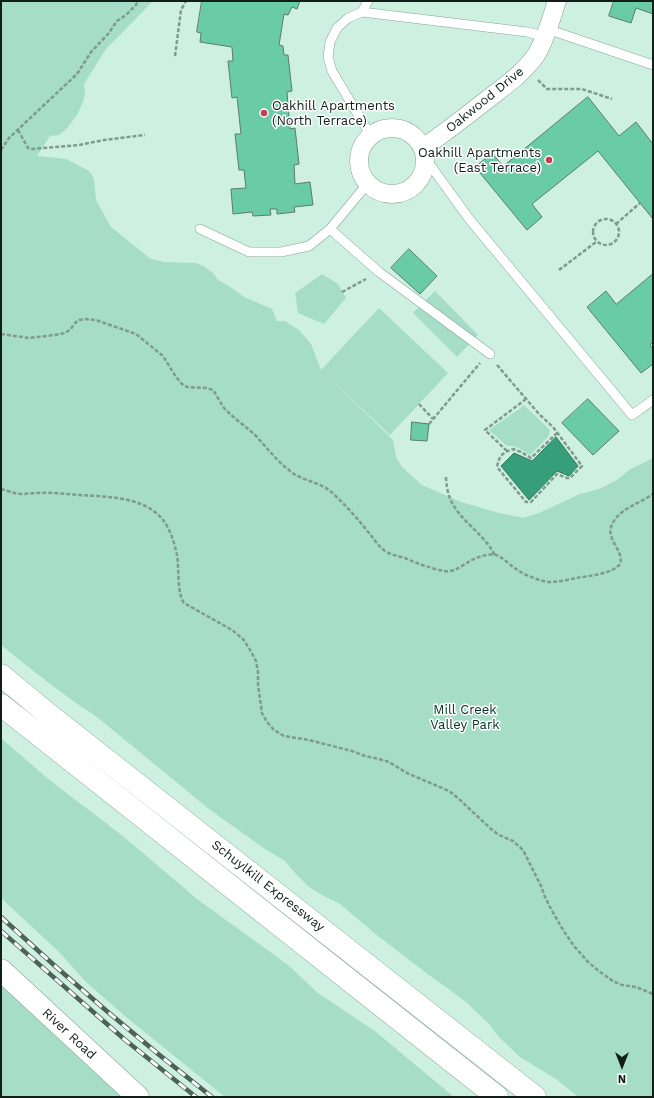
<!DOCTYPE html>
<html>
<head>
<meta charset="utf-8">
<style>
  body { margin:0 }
  #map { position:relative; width:654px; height:1098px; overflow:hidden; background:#cdf0e0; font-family:"Work Sans",sans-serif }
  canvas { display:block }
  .frame { position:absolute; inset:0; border:2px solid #111e19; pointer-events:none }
  .north { position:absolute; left:602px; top:1046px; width:40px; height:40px; -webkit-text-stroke:3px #fff; paint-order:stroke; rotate:180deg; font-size:11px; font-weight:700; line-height:16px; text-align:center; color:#111e19 }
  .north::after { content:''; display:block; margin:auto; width:14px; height:18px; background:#111e19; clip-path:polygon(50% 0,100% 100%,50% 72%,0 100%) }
</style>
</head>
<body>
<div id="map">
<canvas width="654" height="1098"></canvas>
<div class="frame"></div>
<div class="north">N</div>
</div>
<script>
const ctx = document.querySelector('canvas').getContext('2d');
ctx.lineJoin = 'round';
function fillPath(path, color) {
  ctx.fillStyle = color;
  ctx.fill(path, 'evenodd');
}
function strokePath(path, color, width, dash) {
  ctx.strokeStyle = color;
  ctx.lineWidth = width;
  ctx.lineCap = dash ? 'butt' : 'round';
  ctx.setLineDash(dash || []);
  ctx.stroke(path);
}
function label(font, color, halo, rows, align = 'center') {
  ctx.font = font + ' "Work Sans",sans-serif';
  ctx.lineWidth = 3;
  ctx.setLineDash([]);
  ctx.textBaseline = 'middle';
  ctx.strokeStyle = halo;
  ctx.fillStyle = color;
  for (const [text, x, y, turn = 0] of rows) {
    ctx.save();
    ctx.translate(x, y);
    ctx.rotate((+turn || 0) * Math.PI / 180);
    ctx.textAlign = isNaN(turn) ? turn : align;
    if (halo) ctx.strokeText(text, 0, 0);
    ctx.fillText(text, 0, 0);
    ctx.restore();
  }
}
const green = new Path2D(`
  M1,1H153L106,49L84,84L85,93L83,102L77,115L67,128L59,135L50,136L37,156L66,159L89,171L92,175L94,180L96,200L111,227L147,256L151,259L164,262L196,263L205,267L213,273L218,280L232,288L244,297L272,309L277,321H285L299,330L311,344L321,370L379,308L448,373L390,435L323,372L377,424L393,440L396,457L402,467L422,485L461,502L499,513L523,518L539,513L580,494L599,489L617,480L629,470L653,458V1097H578L556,1079L520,1057L499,1037L489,1024L467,1003L450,990L433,978L378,936L340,904L322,895L309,887L295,873L285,861L265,849L209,809L97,717C64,696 32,670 1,645Z
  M322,274L338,284L346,298L324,324L298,313L295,293Z
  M435,291L478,335L457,357L413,313Z
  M522,405L525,406L550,430L548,437L530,455C523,451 516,444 507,446L489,430L522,407Z
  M1,738L47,778L124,837L197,899L288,965L318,993L376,1032L454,1097H225L126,1017L86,982L59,952L1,898Z
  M1,982L123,1097H1Z`);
const water = new Path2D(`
  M556,437L578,466L569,476L557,471L529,500L501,466L514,453L532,461Z`);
const building = new Path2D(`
  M202,1H300L297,9L292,7L288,15L284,14L279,45L283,46L284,55H288L292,91L287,92L290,129L295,128L299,164L294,165L295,184L310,182L313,205L294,207L295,212L277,214V209H270L271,215L253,216L252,212L233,214L231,189L246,188L244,170H239L235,134H241L237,97L232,98L228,61H233L232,47L200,42L201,33L197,32Z
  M614,1H653V14L636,8L631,23L609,16Z
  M588,97L619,136L636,122L653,144V219L598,151L532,204L542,217L527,230L475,167L492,153L503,166Z
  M409,249L437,276L420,294L391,268Z
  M653,274V342L650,345L653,349V364L641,373L587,307L606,291L616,304Z
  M588,399L619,431L593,455L562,423Z
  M412,422L429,424L427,441L411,440Z`);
const path = new Path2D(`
  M175,56L181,10L186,1
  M538,80L547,89H582L612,99
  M18,130L28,148L32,149L79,145L104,140L145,135
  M1,150L9,138L77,74L91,52L108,34L117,21L126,15L136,5L138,1
  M593 232a13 13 0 1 1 26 0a13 13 0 1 1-26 0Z
  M616,224L640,203
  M559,270L596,242
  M342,292L366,279
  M1,334L29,338L55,335L65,333L71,329L74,324L79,320L86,319L96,320L136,334L163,356L176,377L182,384L187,387L206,388L213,390C217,396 220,402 224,408C234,419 246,426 256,436C266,447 274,457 285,467C288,469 291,472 294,474C305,481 319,482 330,491C344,503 357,518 369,533C374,539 378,546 385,551C391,555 398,556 405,558C416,563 427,567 439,570C444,571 449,572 454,570C458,569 463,565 467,563C474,558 487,553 496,555C502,557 508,563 513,567C518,570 523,574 529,576C535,579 542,581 549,582C558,582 567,580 576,578C588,576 602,575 614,569C633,559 606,542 611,527C617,509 639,504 653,494
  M497,365L539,414L553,427L582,466L570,478H567L557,474L531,502H526L497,467C499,456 502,453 513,449L521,452L531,458L557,433
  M419,404L433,419
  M429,424L480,363
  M507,451L485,430L526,399
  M446,477C447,511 467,519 486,542C490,546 492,551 495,555
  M1,489C8,491 15,494 22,494C27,494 32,493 37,493C51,492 65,494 79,495C109,497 150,496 167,526C172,535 175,546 177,555C179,567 177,594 184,603L232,630L243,639L249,648L256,661L258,672V685L262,713L267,722L274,730L284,736L309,740L352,751L365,756L379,759L389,762L407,773L449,791L459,799L491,829L499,835L513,841L523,850L542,888L544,895L551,909L563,930L574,946L588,962L600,972L613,981L622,985L636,987L653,994`);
const lane = new Path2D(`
  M362,12L368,1
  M547,29L653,65
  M371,136L332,71L328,57L330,42L337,28L348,18L362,12L527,32L544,36
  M425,158L470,220L632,415L653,400
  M200,229L249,252H281L309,246L330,229L368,183
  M330,229L379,272L490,354`);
const street = new Path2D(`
  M359 161a33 33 0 1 1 66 0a33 33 0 1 1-66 0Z
  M423,148C444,133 464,118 484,102C502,88 523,74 536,55C546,39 551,19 557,1`);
const secondary = new Path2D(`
  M1,970L138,1097`);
const highway = new Path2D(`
  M1,675L48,714L535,1097
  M1,705L497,1097`);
const rail = new Path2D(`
  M1,917C69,980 139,1040 212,1097
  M1,931L124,1039L196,1097`);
const markers = [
  [264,113,4,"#cb3b51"],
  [549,160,4,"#cb3b51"]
];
const streetNames = [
  ["Oakwood Drive",485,100,-39],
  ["Schuylkill Expressway",268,886,38],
  ["River Road",69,1034,43]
];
const poiNames = [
  ["Oakhill Apartments",272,106],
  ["(North Terrace)",272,121],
  ["Oakhill Apartments",541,153,"right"],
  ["(East Terrace)",541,168,"right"]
];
const parkNames = [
  ["Mill Creek",465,710],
  ["Valley Park",465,725]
];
fillPath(green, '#a6ddc6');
fillPath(water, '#379e7b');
strokePath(water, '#2c785e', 1);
fillPath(building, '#69cca6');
strokePath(building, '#5b7b6d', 1);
strokePath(lane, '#84a596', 10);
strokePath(street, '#84a596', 19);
strokePath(secondary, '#84a596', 23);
strokePath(highway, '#84a596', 23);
strokePath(path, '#809a8e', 2.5, [4, 2]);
strokePath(lane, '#fff', 9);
strokePath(street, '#fff', 18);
strokePath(secondary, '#fff', 22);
strokePath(highway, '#fff', 22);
strokePath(rail, '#4d6259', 4.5);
strokePath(rail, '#fff', 3, [9]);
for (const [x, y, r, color] of markers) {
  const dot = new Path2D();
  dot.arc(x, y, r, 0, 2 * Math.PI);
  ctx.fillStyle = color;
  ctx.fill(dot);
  strokePath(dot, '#fff', 1.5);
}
label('13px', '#111e19', '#fff', streetNames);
label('13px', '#111e19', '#fff', poiNames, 'left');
label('13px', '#033224', '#fff', parkNames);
</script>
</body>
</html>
